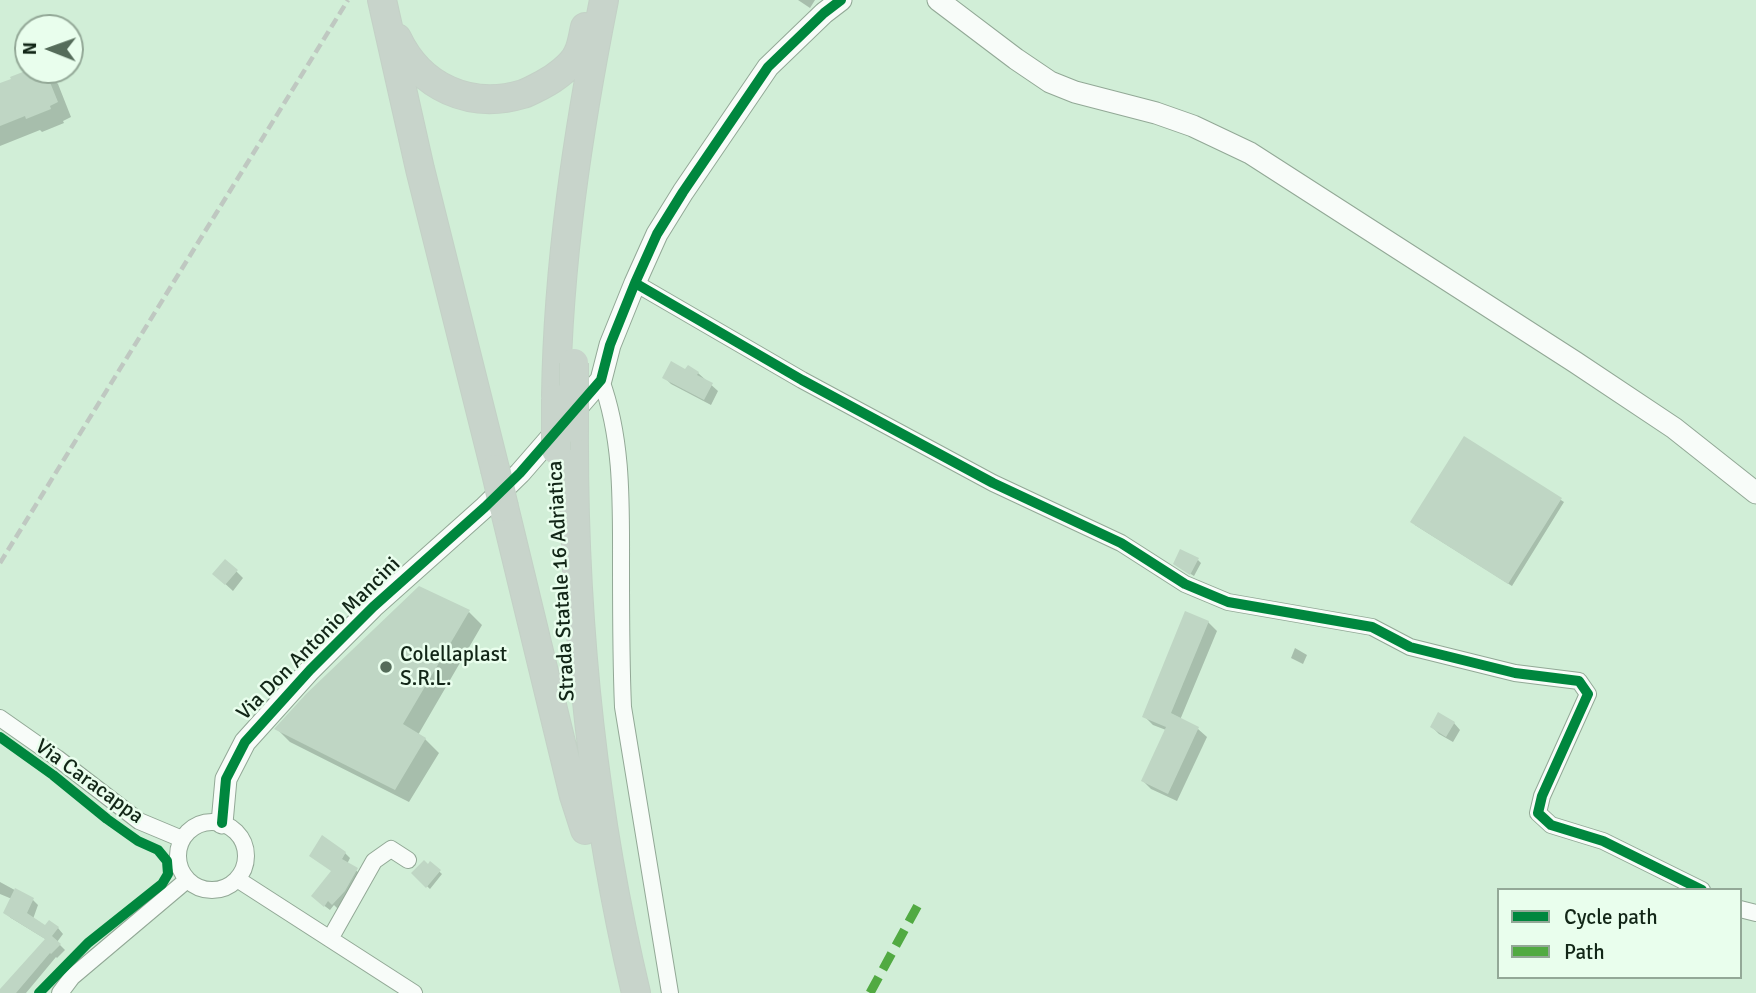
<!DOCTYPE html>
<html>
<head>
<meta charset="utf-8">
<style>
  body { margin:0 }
  #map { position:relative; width:1756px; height:993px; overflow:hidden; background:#d1eed7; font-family:Signika,sans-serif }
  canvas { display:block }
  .legend { position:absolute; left:1497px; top:888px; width:245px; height:91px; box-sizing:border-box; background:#e9feed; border:2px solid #93a897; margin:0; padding:9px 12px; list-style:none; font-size:21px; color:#122617 }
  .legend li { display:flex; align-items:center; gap:14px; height:35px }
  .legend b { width:35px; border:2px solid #93a897 }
  .north { position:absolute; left:14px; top:14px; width:70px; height:70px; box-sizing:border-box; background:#e9feed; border:2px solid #93a897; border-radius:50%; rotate:271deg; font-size:19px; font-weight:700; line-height:28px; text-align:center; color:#122617 }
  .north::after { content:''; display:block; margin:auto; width:24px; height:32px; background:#556c5a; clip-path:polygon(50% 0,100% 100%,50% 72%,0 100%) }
</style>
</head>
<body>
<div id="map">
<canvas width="1756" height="993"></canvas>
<ul class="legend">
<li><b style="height:9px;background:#00873e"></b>Cycle path</li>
<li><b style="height:9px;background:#51aa42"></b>Path</li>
</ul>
<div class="north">N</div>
</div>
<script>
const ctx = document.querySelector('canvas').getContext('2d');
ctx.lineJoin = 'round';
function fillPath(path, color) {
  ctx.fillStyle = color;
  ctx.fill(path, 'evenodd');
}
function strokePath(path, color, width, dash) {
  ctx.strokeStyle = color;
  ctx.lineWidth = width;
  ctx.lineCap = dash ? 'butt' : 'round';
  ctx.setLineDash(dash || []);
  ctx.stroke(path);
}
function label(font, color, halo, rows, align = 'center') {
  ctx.font = font + ' Signika,sans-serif';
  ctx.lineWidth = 5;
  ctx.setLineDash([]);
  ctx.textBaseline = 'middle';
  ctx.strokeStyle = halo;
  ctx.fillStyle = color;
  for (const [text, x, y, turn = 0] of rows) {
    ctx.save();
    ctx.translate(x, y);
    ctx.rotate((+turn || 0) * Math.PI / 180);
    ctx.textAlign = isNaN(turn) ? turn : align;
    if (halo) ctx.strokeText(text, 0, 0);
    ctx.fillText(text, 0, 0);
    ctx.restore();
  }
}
const shadow = new Path2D(`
  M798,0H815L810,8Z
  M33,70H44L58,84L71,117L63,121L64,123L42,132L40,130L0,146V85Z
  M686,371L698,373L718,391L711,405L671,384L664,377Z
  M1465,438L1564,502L1512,586L1415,525Z
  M1198,560L1201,563L1194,576L1178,566Z
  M236,571L243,578L233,591L221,580Z
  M469,612L482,625L418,735L425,739L439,753L409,802L290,742L277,729Z
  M1208,622L1217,631L1180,720L1198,729L1207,737L1177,801L1151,789L1143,781L1166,730L1153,725L1144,716Z
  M1295,648L1307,655L1303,664L1291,658Z
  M1454,723L1460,730L1453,742L1439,734L1432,727Z
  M345,853L350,858L347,864L362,875L338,909L334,905L330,910L318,901Z
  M431,864L442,874L430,889L413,873L428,867Z
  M0,882L33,900L38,905L33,919L46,927L58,928L63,934L57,942L65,950L57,958L56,957L26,993H4L47,940L11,918L5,913L12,899L0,894Z`);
const building = new Path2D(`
  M28,70H45L58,102L50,106L51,109L26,119L25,116L0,126V83L11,79L10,77Z
  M671,361L685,369L688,365L699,372L697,375L713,383L704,400L662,378Z
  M1464,436L1562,498L1508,584L1410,522Z
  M1180,549L1199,558L1190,575L1173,564Z
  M225,559L238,570L225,585L212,574Z
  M419,586L470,610L403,724L426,738L395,790L274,729L306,694Z
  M1185,611L1209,621L1171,713L1199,727L1168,794L1141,781L1166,727L1142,717Z
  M1438,712L1455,722L1446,737L1430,727Z
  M322,835L346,852L342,859L358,868L345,891L332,905L328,901L324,907L311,896L331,871L309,856Z
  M424,860L428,864L430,861L441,870L426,888L411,873Z
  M15,888L34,898L27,913L45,925L49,920L59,927L52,936L61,944L51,954L50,953L16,993H0V989L45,939L3,913Z`);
const street = new Path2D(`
  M635,283L802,380L993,483L1121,543L1185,584L1228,602L1372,627L1410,647L1515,673L1579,681L1588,694L1542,796L1538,813L1551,825L1603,841L1702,890
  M601,380C623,440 621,504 621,567C621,614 621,661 623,707L670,993
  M0,718L57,758L139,821L182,839
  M178 856a34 34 0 1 1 68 0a34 34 0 1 1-68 0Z
  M237,879L414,993
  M1740,909L1756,913
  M330,939L374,861L391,849L408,860
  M60,993L72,977L187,880`);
const secondary = new Path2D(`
  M938,0L1016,59L1050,82L1075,92L1156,113L1193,126L1250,153L1575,362L1674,428L1756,493
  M222,823L226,779L245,742L310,670L373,607L485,507L520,473L601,380L610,345L635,283L657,234L683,192L768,67L824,13L841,0`);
const highway = new Path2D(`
  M382,0L420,169L495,469
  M397,38C420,87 470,110 523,94C529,92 536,88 542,85C554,79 573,65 578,53C582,45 583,35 585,27
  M556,396C558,263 578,131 604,0
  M574,428C573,619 592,808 636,993
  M504,507L574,796L585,830`);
const rail = new Path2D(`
  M0,563L348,0`);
const highwayBridge = new Path2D(`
  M574,428V363
  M556,450V399
  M495,469L504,507`);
const quiet = new Path2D(`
  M870,993L918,905`);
const cycleway = new Path2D(`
  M635,283L802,380L993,483L1121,543L1185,584L1228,602L1372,627L1410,647L1515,673L1579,681L1588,694L1542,796L1538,813L1551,825L1603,841L1702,890
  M0,737L53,775L107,819L138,841L158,850L167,861L168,874L162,884L88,943L39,993
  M222,823L226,779L245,742L310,670L373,607L485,507L520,473L601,380L610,345L635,283L657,234L683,192L768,67L824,13L841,0`);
const markers = [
  [386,667,7,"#556c5a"]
];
const streetNames = [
  ["Strada Statale 16 Adriatica",562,581,-93],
  ["Via Don Antonio Mancini",319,639,-45],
  ["Via Caracappa",89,782,36]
];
const poiNames = [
  ["Colellaplast",400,655],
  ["S.R.L.",400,679]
];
fillPath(shadow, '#0003');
fillPath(building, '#bfd6c4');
strokePath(street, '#92a896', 18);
strokePath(secondary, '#92a896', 23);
strokePath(highway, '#c3d1c6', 30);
strokePath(street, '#f8fcf9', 16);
strokePath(secondary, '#f8fcf9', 21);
strokePath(highway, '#c8d4cb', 28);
strokePath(rail, '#bfc8c1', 4.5, [10, 5]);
strokePath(highwayBridge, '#c3d1c6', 30, []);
strokePath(highwayBridge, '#c8d4cb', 28);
strokePath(quiet, '#51aa42', 9, [18, 9]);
strokePath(cycleway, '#00873e', 10);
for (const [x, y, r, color] of markers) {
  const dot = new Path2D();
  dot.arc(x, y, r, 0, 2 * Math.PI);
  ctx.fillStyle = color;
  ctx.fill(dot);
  strokePath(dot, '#e9feed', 2.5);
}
label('21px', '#122617', '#e9feed', streetNames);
label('21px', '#122617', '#e9feed', poiNames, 'left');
</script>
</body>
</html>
